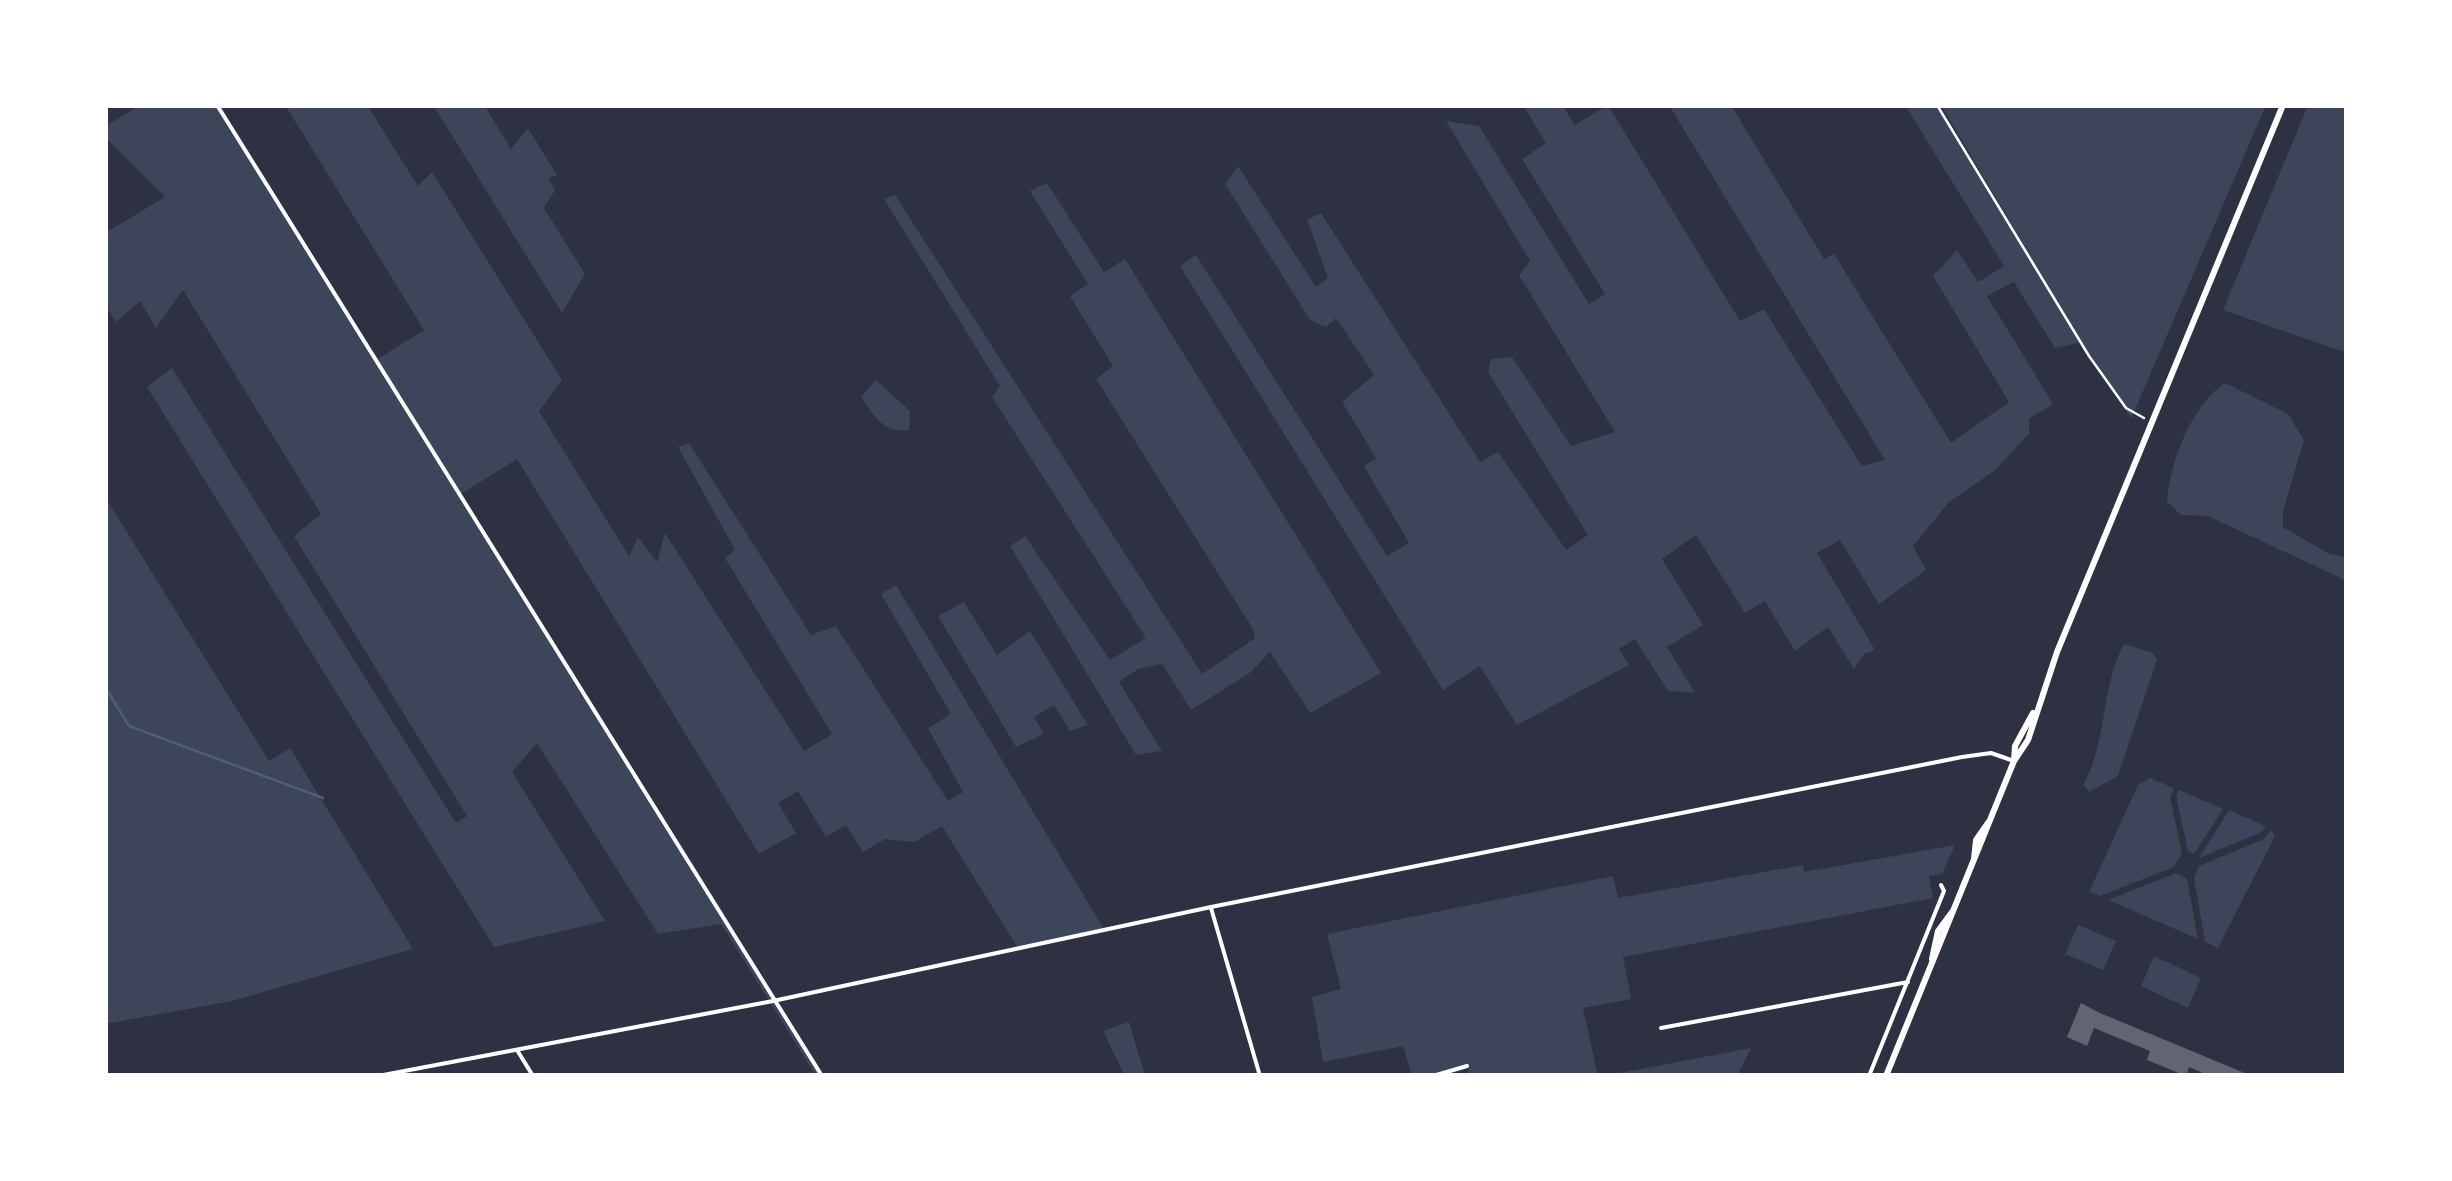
<!DOCTYPE html>
<html>
<head>
<meta charset="utf-8">
<style>
  body { margin:0 }
  #map { position:relative; width:2452px; height:1181px; overflow:hidden; background:#2d3142; font-family:Inter,sans-serif }
  canvas { display:block }
  .frame { position:absolute; inset:0; border:108px solid #fff; pointer-events:none }
</style>
</head>
<body>
<div id="map">
<canvas width="2452" height="1181"></canvas>
<div class="frame"></div>
</div>
<script>
const ctx = document.querySelector('canvas').getContext('2d');
ctx.lineJoin = 'round';
function fillPath(path, color) {
  ctx.fillStyle = color;
  ctx.fill(path, 'evenodd');
}
function strokePath(path, color, width, dash) {
  ctx.strokeStyle = color;
  ctx.lineWidth = width;
  ctx.lineCap = dash ? 'butt' : 'round';
  ctx.setLineDash(dash || []);
  ctx.stroke(path);
}
const green = new Path2D(`
  M141,105H217L376,360L424,330L285,105H367L418,186L432,172L562,380L539,411L629,556L638,537L657,562L665,533L804,751L832,734L725,558L735,550L678,447L689,443L811,635L836,626L948,801L963,792L928,728L951,714L881,594L896,585L1104,929L1018,948L942,826L914,842L885,839L863,852L846,825L826,837L798,791L778,803L796,833L759,854L517,459L461,494L822,1076H816L721,924L658,934L537,743L512,772L605,921L494,947L147,387L172,368L456,823L467,816L294,536L321,514L183,290L156,328L140,301L116,322L105,305V223L110,230L165,197L105,137V126Z
  M433,105H484L511,149L528,128L557,175L548,179L555,190L544,208L585,274L562,313Z
  M1523,105H1562L1575,125L1608,105L1740,321L1764,309L1862,466L1885,460L1669,105H1731L1824,259L1834,254L1951,443L2009,402L1933,276L1957,250L1978,282L2004,266L1905,105H1938L2055,298L1941,105H2266L2131,419L2082,342L2055,348L2014,282L1987,296L2053,404L2029,419V434L1994,471L1949,502L1913,546L1926,570L1879,604L1840,540L1817,553L1875,650L1864,654L1854,669L1828,627L1795,651L1765,601L1745,613L1696,535L1662,559L1703,625L1667,647L1695,693L1668,691L1635,639L1619,649L1629,665L1517,725L1480,666L1443,690L1180,266L1196,255L1387,556L1409,543L1364,466L1376,458L1342,402L1374,375L1336,318L1326,327L1310,320L1225,184L1238,166L1316,287L1328,278L1307,220L1321,213L1480,462L1498,452L1566,550L1588,535L1488,372L1491,359L1512,357L1571,446L1615,432L1519,275L1530,261L1446,121L1479,126L1589,304L1605,294L1522,159L1546,143Z
  M2308,105H2347V353L2223,310Z
  M1047,183L1104,272L1125,259L1381,673L1310,713L1270,652L1251,672L1191,710L1162,664L1138,669L1119,682L1162,751L1136,755L1010,546L1025,536L1110,660L1146,638L992,397L1000,386L884,199L895,195L1202,674L1255,638L1253,629L1096,379L1113,366L1070,296L1088,284L1030,191Z
  M876,380L910,411L909,430C884,434 874,416 861,397Z
  M2225,383L2288,414L2304,440L2283,511V527L2329,554L2347,557V581L2208,516L2181,515L2167,501C2170,463 2191,405 2225,383Z
  M105,497L269,761L290,748L413,949L232,1001L105,1024Z
  M964,602L997,655L1030,631L1088,725L1070,731L1054,705L1034,717L1044,734L1016,747L938,616Z
  M2124,644L2153,653L2157,660L2118,776L2089,792L2083,785C2108,742 2100,688 2124,644Z
  M2150,778L2174,788L2170,797L2182,854L2174,867L2100,896L2089,892L2138,785Z
  M2179,790L2223,809L2194,854L2188,851L2176,796Z
  M2229,810L2265,826L2262,832L2199,858Z
  M2271,830L2275,836L2218,948L2205,942L2194,878L2199,866L2264,839Z
  M1955,845L1942,874L1929,876L1933,898L1623,957L1631,999L1583,1008L1598,1076H1470L1467,1066L1433,1076H1412L1403,1046L1323,1062L1312,997L1341,989L1327,934L1613,876L1618,898L1803,865L1804,872Z
  M2176,873L2187,879L2198,939L2108,900Z
  M2078,925L2116,941L2103,970L2065,954Z
  M2154,956L2201,978L2188,1008L2141,986Z
  M1129,1022L1144,1072L1146,1076H1125L1103,1031Z
  M1751,1048L1737,1076H1604Z`);
const stream = new Path2D(`
  M105,687L129,726L323,798`);
const building = new Path2D(`
  M2081,1003L2100,1013L2252,1076H2210L2189,1067L2186,1076L2147,1060L2150,1051L2094,1028L2087,1046L2067,1037Z`);
const path = new Path2D(`
  M1937,105L2089,356L2126,408L2144,418`);
const minor = new Path2D(`
  M217,105L822,1076
  M1211,908L1260,1076
  M1661,1028L1908,982
  M517,1050L533,1076
  M378,1076L773,1001L1211,907L1962,757L1991,753L2014,761
  M1433,1076L1467,1066
  M1869,1076L1944,891L1941,885`);
const secondary = new Path2D(`
  M2014,761L2015,746L2033,713
  M1974,859L1976,840L1990,820
  M1932,959L1938,931L1952,912
  M1886,1076L2014,761L2028,740L2057,652L2283,105`);
fillPath(green, '#3c4559');
strokePath(stream, '#4f5d75', 2.5);
fillPath(building, '#626471');
strokePath(path, '#fff', 2.5);
strokePath(minor, '#fff', 4);
strokePath(secondary, '#fff', 6);
</script>
</body>
</html>
